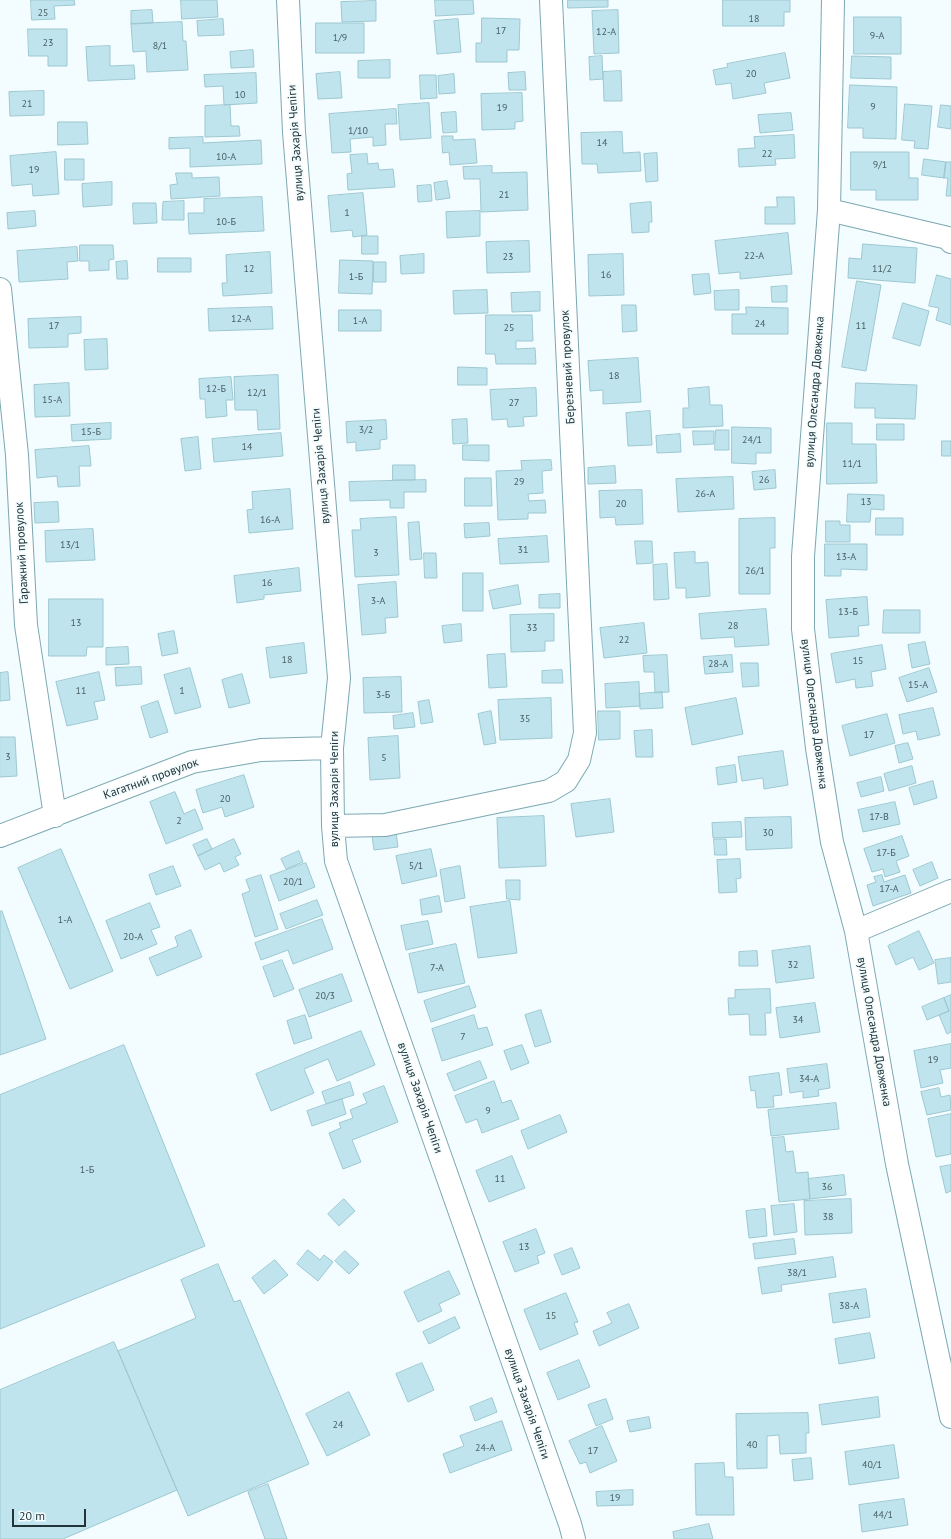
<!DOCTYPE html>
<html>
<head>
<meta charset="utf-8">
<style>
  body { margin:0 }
  #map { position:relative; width:951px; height:1539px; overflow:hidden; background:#f3fcfe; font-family:"PT Sans",sans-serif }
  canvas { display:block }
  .scale { position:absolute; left:12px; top:1509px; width:74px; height:18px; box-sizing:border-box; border:2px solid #223438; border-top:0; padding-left:5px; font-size:12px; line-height:14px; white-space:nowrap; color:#223438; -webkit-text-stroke:3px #f3fcfe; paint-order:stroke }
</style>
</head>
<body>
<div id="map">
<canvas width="951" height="1539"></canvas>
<div class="scale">20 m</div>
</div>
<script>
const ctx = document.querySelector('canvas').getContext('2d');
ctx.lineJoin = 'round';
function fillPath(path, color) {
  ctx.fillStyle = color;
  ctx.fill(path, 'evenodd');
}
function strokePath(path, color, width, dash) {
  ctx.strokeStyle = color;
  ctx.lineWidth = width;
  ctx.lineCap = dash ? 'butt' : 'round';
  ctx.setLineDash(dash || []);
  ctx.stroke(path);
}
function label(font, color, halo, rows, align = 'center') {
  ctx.font = font + ' "PT Sans",sans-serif';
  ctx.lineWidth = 3.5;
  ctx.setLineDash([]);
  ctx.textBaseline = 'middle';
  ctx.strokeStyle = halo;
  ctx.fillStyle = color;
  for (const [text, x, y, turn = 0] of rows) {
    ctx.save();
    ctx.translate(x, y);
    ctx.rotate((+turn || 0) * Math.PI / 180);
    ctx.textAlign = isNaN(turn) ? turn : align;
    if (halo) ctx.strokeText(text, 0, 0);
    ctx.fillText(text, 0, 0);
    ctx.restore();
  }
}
const building = new Path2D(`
  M31,0H74L75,5L54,6L55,19L32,20Z
  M181,0H217L218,17L182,19Z
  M435,0H473L474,14L436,16Z
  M568,0H608V7L568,8Z
  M723,0H790V12H784V26H723Z
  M376,1V21L342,22L341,2Z
  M152,10L153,23L131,24V11Z
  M618,10L619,53L594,54L592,11Z
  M854,17H901V54H854Z
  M482,18L520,19L519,50H507V62H476V43H481Z
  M223,19L224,35L198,36L197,21Z
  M458,19L461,52L437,54L434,21Z
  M182,22L183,41H186L188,70L147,72L146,51L133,52L131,24Z
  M316,23H364V53H316Z
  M28,29H67V66H48V56H29Z
  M110,46V66L134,65L135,79L88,81L86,47Z
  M253,50L254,67L231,68L230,52Z
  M785,53L790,78L764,83L766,93L733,99L731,83L716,85L713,70L728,67L727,64Z
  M602,56L603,79L590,80L589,57Z
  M852,56L891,57V79L851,78Z
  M390,60V78H358V61Z
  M621,71L622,101H604L603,72Z
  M340,72L342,98L318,99L316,74Z
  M525,72L526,90H509L508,73Z
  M256,73L257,103L224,105L223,86L205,87L204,75Z
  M454,74L455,93L439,94L438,76Z
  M420,75H436L437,98L421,99Z
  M850,85L897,87L896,139L863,138V128H848Z
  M44,91V115L10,116L9,92Z
  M522,93L523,121L515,122V129L482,130L481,94Z
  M429,103L431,138L400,140L398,105Z
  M905,104L932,106L928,149L914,148L915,141L902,140Z
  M230,105L231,126H239L240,136L205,137V106Z
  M941,105L951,106V129L938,127Z
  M396,109L397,124H385L386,145L373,146V137L350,139L351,152L332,153L329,114Z
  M456,112L457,132L443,133L441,113Z
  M791,113L793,130L760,133L758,115Z
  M58,122H87L88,144L58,145Z
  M622,132L623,153L640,152L641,171L598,173L597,164H582L581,133Z
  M794,135L795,158L775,159L776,165L739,167L738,149L755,148L754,137Z
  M442,136H453V140L475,139L477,163L450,165L449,152L443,153Z
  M203,137V143L261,140L262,164L190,167V148L169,149V138Z
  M56,152L59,194L33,196L32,184L12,186L10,156Z
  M851,152H909V178H918V200H876V190H851Z
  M657,153L658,181L646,182L644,154Z
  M367,154L368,164L378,163L379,170L393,169L395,187L348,190L347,174L352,173L350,155Z
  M65,159H84V180H65Z
  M924,159L946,162L944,178L922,175Z
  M946,162H951V196H946L948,178H944Z
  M492,166V173L527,172L528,210L481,212L480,179H464L463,167Z
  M176,173H192V178L219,177L220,196L171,199L170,185L177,184Z
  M447,181L450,198L436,200L434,183Z
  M112,182V205L83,207L82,184Z
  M431,185L432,201L418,202L417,186Z
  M363,193L367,235L353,237L352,230L331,232L328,196Z
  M262,197L264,231L189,234L188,213H204V199Z
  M777,197H794L795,224H765V207H777Z
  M184,201V220H162L163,202Z
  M651,202L652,222H649V232L632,233L630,204Z
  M133,203H156L157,223L134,224Z
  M35,211L36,226L8,229L7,213Z
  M480,211V236L447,238L446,212Z
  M788,233L792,274L740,279V272L719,274L715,241Z
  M362,236H378V254H362Z
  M529,241L530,272L487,273L486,242Z
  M863,244L917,248L915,283L848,278L849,258L861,259Z
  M80,245H113L114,259L109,260V270L89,271V261H80Z
  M77,247L78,261L67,262L68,279L19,282L17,251Z
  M270,252L272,293L223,296L222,283H227L226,255Z
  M424,254V273L401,274L400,256Z
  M623,254L624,295L589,296L588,255Z
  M158,258H191V272H158Z
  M340,260L373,261L372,294L339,293Z
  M127,261L128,279H117L116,262Z
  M374,262H386V282H374Z
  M709,274L711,293L694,295L692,275Z
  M937,275L951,279V325L936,320L939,308L929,306Z
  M857,281L881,285L866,371L842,367Z
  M787,286V302H772L771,287Z
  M487,290L488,313L454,314L453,291Z
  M739,290V310H715L714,291Z
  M540,292V311L512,312L511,293Z
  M903,303L929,311L920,346L893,338Z
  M622,305H636L637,331L623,332Z
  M272,307L273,329L209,331L208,309Z
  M746,307L788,308V334H732V314H746Z
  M339,310H381V331H339Z
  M486,315H532L533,341H516V349L535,348L536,364H496L495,354H486Z
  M81,317V333L68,334V347L29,348L28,319Z
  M107,339L108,369L85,370L84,340Z
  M638,358L641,402L603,404V390L590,391L588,361Z
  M458,367L487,368V385H458Z
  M278,375L280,429L258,430L257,410H235L234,377Z
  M231,377L233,400H226L227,416L206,418L205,399H200L199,379Z
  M69,383L70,416L35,417L34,385Z
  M856,383L917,385L915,419L875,418V408H855Z
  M709,387L710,405H722L723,426L683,428V408H689L688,389Z
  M536,388L537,416L523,417L524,426L508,427L507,419L492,420L490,390Z
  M650,411L652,445L628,446L626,413Z
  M467,419L468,443L453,444L452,420Z
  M386,420L387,439L380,440V449L356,451V442L347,443L346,422Z
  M111,423V439L72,441L71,425Z
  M827,423H852V444H876L877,483L827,484Z
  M877,424H904V440H877Z
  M732,427L771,428V453H756V464L732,463Z
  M716,430H729V450H715Z
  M693,431H714V444L694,445Z
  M281,433L283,456L214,462L212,439Z
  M680,434L681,452L657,453L656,436Z
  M198,437L201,469L185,471L181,439Z
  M942,441H951V456H942Z
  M463,445H489V461L463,460Z
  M89,446L91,466H79L80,486L58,487L57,476L37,478L35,450Z
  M551,460L552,470L542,471L543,493L528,494L529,501L545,500L546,513H528V519L498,520L496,471L522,470L521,461Z
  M393,465H415V480H393Z
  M615,466L616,483L588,484V468Z
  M775,470L776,488L754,490L752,472Z
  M733,477L734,509L678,512L676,479Z
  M465,478H491L492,506H465Z
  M426,480V492H404V508H390V500L350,501L349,482Z
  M290,489L293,529L249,533L247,510L253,509L252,492Z
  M642,490L643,524L616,525L615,517L600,518L599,491Z
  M848,494L884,495V510L871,509L870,522H847Z
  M58,502L59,522L35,523L34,503Z
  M396,517L399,575L355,577L352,530H361L360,519Z
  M775,518V548H770V594H739V519Z
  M876,518H903V535H876Z
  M826,521H840V525H850V542H826Z
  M419,522L422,559L410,560L408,523Z
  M489,523L490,536L465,538L464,524Z
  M93,529L95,560L46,562L45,531Z
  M547,536L549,562L500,564L498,539Z
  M635,541H652L653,563L637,564Z
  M825,544H867V570L841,569V576H825Z
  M695,552V563L708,562L710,596L686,598V588H676L674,553Z
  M424,553H436L437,578H425Z
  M667,564L669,599L654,600L653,565Z
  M299,568L301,591L264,595V599L237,603L234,576Z
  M463,573H483V611H463Z
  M396,582L398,617L385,618L386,633L362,635L358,585Z
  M518,585L521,604L493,609L489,591Z
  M560,594V608H539V595Z
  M867,597L869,625L858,626L859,636L829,638L826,600Z
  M49,599H103V647H87L86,656H49Z
  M766,609L769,645L735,647L734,637L701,639L699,614Z
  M884,610H920V633H883Z
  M554,614V641H545V651L511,652L510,615Z
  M644,623L647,653L604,658L600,628Z
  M461,624L462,641L444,643L442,626Z
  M174,631L178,653L162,656L158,634Z
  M925,642L930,664L912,668L908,645Z
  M304,643L307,673L270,678L266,648Z
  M882,645L886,669L871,672L873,686L856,688L855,679L836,683L831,654Z
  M128,647L129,664L106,665V648Z
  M505,654L507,687L489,688L487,655Z
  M667,655L669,692L655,693L654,672H644L643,656Z
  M732,655L733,672L705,674L703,657Z
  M741,663H758L759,686L743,687Z
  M141,667L142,684L116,686L115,668Z
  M190,668L201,707L175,714L164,675Z
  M929,668L937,692L907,702L899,678Z
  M562,670L563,683H542V671Z
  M8,672L10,700L0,701V673Z
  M99,672L105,700L94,702L98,719L67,726L56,682Z
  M242,674L250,703L229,708L222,680Z
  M401,677L402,712L364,713L363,678Z
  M639,682L640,706L606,708L605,684Z
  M662,692L663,708L640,709L639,694Z
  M551,698L552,738L500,740L498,700Z
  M736,698L743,734L692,745L685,708Z
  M429,700L433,722L421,724L418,702Z
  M158,701L168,732L150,738L141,707Z
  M933,708L940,735L918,740L916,731L903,734L899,715Z
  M491,711L496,743L484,745L478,714Z
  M598,711H620V739L599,740Z
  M413,713L415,727L394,729L393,716Z
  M887,714L895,743L850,756L842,726Z
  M652,730L653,757H636L634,731Z
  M398,736L400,778L370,780L368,738Z
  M0,737H15L17,776L0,777Z
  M908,743L913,759L899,763L895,746Z
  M783,751L788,785L764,789L763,778L742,781L738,757Z
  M735,765L737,782L718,785L716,768Z
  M912,766L916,783L889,791L884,774Z
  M244,775L254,807L225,817L222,807L203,813L196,790Z
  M881,777L884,791L861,797L857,783Z
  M933,781L937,798L914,805L909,788Z
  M175,792L184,814L195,809L203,829L166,844L150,802Z
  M610,799L614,832L576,837L571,804Z
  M895,802L900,824L863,832L858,810Z
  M544,816L546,866L499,868L497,818Z
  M791,817L792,848L746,850L745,818Z
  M741,822L742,837L713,838L712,823Z
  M396,832L398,847L374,850L372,836Z
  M902,836L909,856L896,861L900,872L885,877L883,869L872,872L864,849Z
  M207,839L212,849L198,856L193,845Z
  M234,839L241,854L235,857L239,865L224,872L220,863L205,870L198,856Z
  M714,839H726L727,855H715Z
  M61,849L113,971L70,989L18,868Z
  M431,849L437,876L402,884L396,856Z
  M299,851L303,862L286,869L281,859Z
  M740,859L741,878L736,879L737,892L719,893L717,860Z
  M932,862L938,878L920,886L913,870Z
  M306,863L315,887L279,901L270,876Z
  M173,866L181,886L156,895L149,875Z
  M460,866L465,898L445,902L440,870Z
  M261,875L278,929L255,937L242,894L250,891L246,880Z
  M882,875L884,882L905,875L911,893L873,906L867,885L876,882L874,877Z
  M506,880H520V900L507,899Z
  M439,896L442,912L422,915L420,900Z
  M317,900L323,915L286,929L280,914Z
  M510,901L517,953L478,958L470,907Z
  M150,903L160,927L151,930L157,944L121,959L106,921Z
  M2,911L46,1039L0,1055V912Z
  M322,919L333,949L293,964L288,950L261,960L255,943Z
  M428,921L433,944L406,950L401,926Z
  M191,930L202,957L157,976L149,958L178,946L175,937Z
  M919,931L934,963L919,970L913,957L896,965L888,946Z
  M456,944L465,983L418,993L409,954Z
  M810,946L814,978L776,983L772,951Z
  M757,951L758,966H739V952Z
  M951,958V982L938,984L935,960Z
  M282,960L294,989L274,997L263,967Z
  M342,974L352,1001L309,1017L299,990Z
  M469,986L476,1007L431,1022L424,1001Z
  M770,989L771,1013H765L766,1035H750L749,1014L729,1015L728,998H735V990Z
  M951,995V1032L947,1034L939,1015L949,1011L944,998Z
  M944,998L949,1011L927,1020L922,1007Z
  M815,1003L820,1032L780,1038L776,1008Z
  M541,1010L551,1042L535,1047L525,1015Z
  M305,1015L312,1038L294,1044L287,1021Z
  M474,1015L478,1029L487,1027L493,1045L442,1061L432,1029Z
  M361,1031L375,1065L337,1081L328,1059L304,1069L314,1093L271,1111L256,1074Z
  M951,1044V1068L940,1070L943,1083L921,1088L914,1051Z
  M124,1045L205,1246L0,1329V1095Z
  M522,1045L529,1063L511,1070L504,1051Z
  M480,1061L487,1078L454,1091L447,1074Z
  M827,1064L830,1088L818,1090L819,1096L803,1098V1091L790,1093L787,1069Z
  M779,1073L782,1095L773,1096L774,1107L757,1108L755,1090L751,1091L749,1077Z
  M494,1081L502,1103L511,1100L519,1119L482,1133L477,1119L466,1123L455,1096Z
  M350,1082L354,1095L326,1104L322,1092Z
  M384,1086L398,1122L352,1140L361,1162L343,1169L329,1133L341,1128L339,1123L353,1118L350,1110L367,1103L363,1094Z
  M939,1088L941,1097L950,1095L951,1110L927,1115L921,1092Z
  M342,1099L346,1114L312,1126L307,1111Z
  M836,1103L839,1129L771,1136L768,1110Z
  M951,1114V1154L936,1157L928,1119Z
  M560,1115L567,1132L528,1149L521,1131Z
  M784,1137L786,1152L793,1151L796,1173L808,1172L810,1199L779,1202L772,1138Z
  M512,1156L525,1188L489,1202L476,1171Z
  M951,1165V1191L946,1193L940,1167Z
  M844,1175L846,1195L810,1199L808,1179Z
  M344,1199L355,1211L339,1226L328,1214Z
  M851,1199L852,1233L805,1235L804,1201Z
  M794,1204L797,1232L774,1235L771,1206Z
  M765,1209L767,1236L749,1238L746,1211Z
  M536,1229L545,1253L537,1256L539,1263L515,1272L503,1242Z
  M794,1239L796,1254L755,1259L753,1244Z
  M572,1248L580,1268L562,1275L554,1255Z
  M308,1250L320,1260L324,1255L333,1262L318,1281L297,1264Z
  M345,1251L359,1264L349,1274L335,1261Z
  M833,1257L836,1277L781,1285L782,1291L762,1294L758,1268Z
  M275,1260L288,1275L264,1294L252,1278Z
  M218,1264L234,1302L240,1300L309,1464L188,1516L118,1351L196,1318L181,1280Z
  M449,1271L460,1294L439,1304L442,1311L418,1322L404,1292Z
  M866,1289L870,1317L833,1323L829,1294Z
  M566,1293L578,1322L574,1323L578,1334L540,1350L524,1310Z
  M629,1304L639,1328L599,1346L593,1331L612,1323L607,1313Z
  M455,1317L460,1328L429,1344L423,1332Z
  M870,1333L875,1358L839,1364L835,1339Z
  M114,1342L177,1490L63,1539H0V1390Z
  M579,1360L590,1387L558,1400L547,1373Z
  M422,1363L434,1390L408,1402L396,1374Z
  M349,1392L370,1435L327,1456L306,1414Z
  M878,1397L880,1417L822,1425L819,1405Z
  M492,1398L497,1412L475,1421L470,1407Z
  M606,1399L613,1419L596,1426L588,1405Z
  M808,1413L809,1433H806V1453L780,1454L779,1435L767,1436V1468L737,1469L736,1414Z
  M649,1417L651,1428L630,1432L627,1421Z
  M502,1421L512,1450L450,1473L443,1454L464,1446L460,1436Z
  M602,1426L617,1461L590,1473L586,1462L580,1464L569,1441Z
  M894,1445L899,1478L849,1485L845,1452Z
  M811,1458L813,1479L794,1481L792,1460Z
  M724,1463L725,1477H733L734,1515H696L695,1464Z
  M268,1484L287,1539H265L248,1492Z
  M633,1490V1505L597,1506L596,1492Z
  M904,1499L908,1525L862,1532L859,1505Z
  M709,1524L713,1539H674L673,1532Z`);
const minor = new Path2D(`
  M288,0L294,132L339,678L332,748L333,826L336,861L570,1524L574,1539
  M833,0L829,210L803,556V629L817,748L832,842L856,931L897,1164L951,1417
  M829,210L948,238L951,242
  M0,289L17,455L26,625L55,816
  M333,826L385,825L549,791L566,781L579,760L585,733L551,0
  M0,836L192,762L261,750L332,748
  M856,931L951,891`);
const numberNames = [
  ["25",43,13],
  ["18",754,19],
  ["17",501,31],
  ["12-А",606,32],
  ["9-А",877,36],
  ["1/9",340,38],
  ["23",48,43],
  ["8/1",160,46],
  ["20",751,74],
  ["10",240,95],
  ["21",27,104],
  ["9",873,107],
  ["19",502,108],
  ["1/10",358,131],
  ["14",602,143],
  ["22",767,154],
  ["10-А",226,157],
  ["9/1",880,165],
  ["19",34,170],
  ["21",504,195],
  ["1",347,213],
  ["10-Б",226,222],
  ["22-А",754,256],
  ["23",508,257],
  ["12",249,269],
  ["11/2",882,269],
  ["16",606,275],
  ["1-Б",356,277],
  ["12-А",241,319],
  ["1-А",360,321],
  ["24",760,324],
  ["17",54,326],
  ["11",861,326],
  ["25",509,328],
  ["18",614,376],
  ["12-Б",216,389],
  ["12/1",257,393],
  ["15-А",52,400],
  ["27",514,403],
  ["3/2",366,430],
  ["15-Б",91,432],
  ["24/1",752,440],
  ["14",247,447],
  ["11/1",852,464],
  ["26",764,480],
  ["29",519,482],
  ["26-А",705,494],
  ["13",866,502],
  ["20",621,504],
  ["16-А",270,520],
  ["13/1",70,545],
  ["31",523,550],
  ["3",376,553],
  ["13-А",846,557],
  ["26/1",755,571],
  ["16",267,583],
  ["3-А",378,601],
  ["13-Б",848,612],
  ["13",76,623],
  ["28",733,626],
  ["33",532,628],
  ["22",624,640],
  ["18",287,660],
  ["15",858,661],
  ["28-А",718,664],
  ["15-А",918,685],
  ["11",81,691],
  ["1",182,691],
  ["3-Б",383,695],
  ["35",525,719],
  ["17",869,735],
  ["3",8,757],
  ["5",384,758],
  ["20",225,799],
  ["17-В",879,817],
  ["2",179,821],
  ["30",768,833],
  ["17-Б",886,853],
  ["5/1",416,866],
  ["20/1",293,882],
  ["17-А",889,889],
  ["1-А",65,920],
  ["20-А",133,937],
  ["32",793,965],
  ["7-А",437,968],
  ["20/3",325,996],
  ["34",798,1020],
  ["7",463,1037],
  ["19",933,1060],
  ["34-А",809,1079],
  ["9",488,1111],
  ["1-Б",87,1170],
  ["11",500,1179],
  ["36",827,1187],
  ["38",828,1217],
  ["13",524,1247],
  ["38/1",797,1273],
  ["38-А",849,1306],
  ["15",551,1316],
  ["24",338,1425],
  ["40",752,1445],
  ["24-А",485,1448],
  ["17",593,1451],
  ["40/1",872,1465],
  ["19",615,1498],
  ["44/1",883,1515]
];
const streetNames = [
  ["вулиця Захарія Чепіги",296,143,-94],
  ["Березневий провулок",568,367,-93],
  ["вулиця Олесандра Довженка",815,392,-86],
  ["вулиця Захарія Чепіги",321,466,-95],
  ["Гаражний провулок",22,553,-93],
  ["вулиця Олесандра Довженка",814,714,83],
  ["Кагатний провулок",151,779,-20],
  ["вулиця Захарія Чепіги",335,789,-90],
  ["вулиця Олесандра Довженка",874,1032,80],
  ["вулиця Захарія Чепіги",420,1098,71],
  ["вулиця Захарія Чепіги",527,1404,71]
];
fillPath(building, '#bfe4ed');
strokePath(building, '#9cc8d2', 1);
strokePath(minor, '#7ca8b1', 24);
strokePath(minor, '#fff', 22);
label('10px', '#496065', null, numberNames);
label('12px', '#223438', '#f3fcfe', streetNames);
</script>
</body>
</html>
